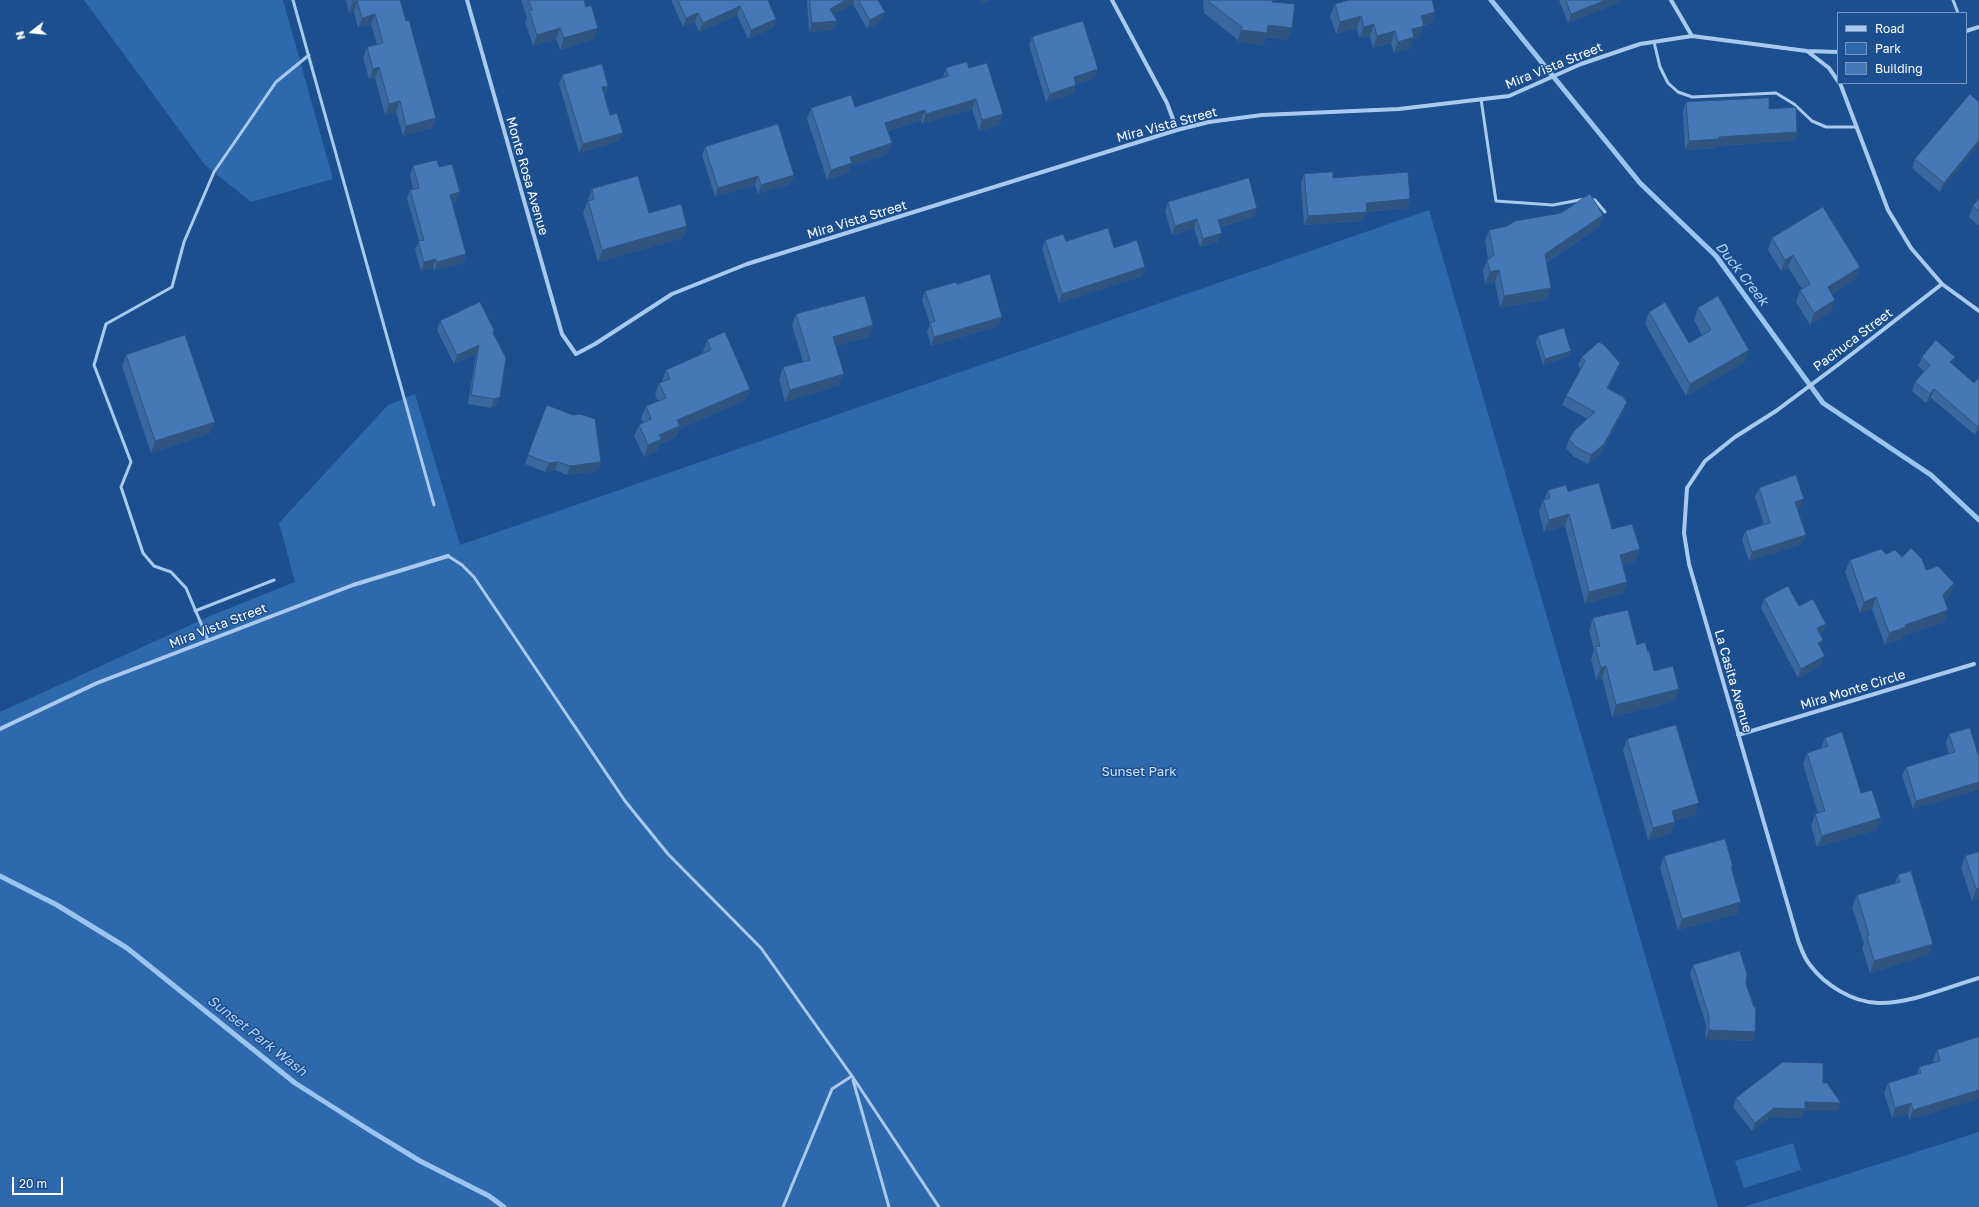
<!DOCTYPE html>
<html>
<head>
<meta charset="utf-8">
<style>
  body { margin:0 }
  #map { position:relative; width:1979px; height:1207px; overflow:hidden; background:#1b4f8f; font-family:"Golos Text",sans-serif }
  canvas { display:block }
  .legend { position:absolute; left:1837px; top:12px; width:130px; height:72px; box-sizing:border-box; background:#1b4f8f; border:1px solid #7695bc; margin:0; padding:5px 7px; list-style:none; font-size:12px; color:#fff }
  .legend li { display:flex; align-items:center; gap:8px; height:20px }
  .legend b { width:20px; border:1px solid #7695bc }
  .north { position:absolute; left:12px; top:12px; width:40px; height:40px; -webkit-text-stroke:3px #1b4f8f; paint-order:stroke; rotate:254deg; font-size:11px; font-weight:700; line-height:16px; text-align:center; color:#fff }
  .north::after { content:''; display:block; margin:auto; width:14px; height:18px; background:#fff; clip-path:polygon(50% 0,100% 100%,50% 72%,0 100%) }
  .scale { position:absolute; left:12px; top:1177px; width:51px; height:18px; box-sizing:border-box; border:2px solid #fff; border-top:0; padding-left:5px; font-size:12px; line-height:14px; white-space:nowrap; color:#fff; -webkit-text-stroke:3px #1b4f8f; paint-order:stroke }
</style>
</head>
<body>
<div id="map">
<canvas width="1979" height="1207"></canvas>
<ul class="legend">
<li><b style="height:5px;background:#a9c9ee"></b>Road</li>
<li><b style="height:11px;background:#2e69ad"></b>Park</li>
<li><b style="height:11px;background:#4478b7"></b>Building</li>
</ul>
<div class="north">N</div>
<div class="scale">20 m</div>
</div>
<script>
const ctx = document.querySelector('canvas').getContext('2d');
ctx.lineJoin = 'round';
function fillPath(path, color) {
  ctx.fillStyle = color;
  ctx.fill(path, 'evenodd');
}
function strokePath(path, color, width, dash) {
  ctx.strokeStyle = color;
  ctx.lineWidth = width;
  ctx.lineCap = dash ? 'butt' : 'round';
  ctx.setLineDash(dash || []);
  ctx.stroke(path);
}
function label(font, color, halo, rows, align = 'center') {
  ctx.font = font + ' "Golos Text",sans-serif';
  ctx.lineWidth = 3;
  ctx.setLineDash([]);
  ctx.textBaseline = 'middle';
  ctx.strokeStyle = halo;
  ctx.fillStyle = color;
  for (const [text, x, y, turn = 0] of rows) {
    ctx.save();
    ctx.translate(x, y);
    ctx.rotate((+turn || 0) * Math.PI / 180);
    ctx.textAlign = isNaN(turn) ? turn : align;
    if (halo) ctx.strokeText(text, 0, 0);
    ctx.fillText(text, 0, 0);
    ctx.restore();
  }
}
const green = new Path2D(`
  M84,0H283L333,179L251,202L205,165Z
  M1429,210L1718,1207H0V712L210,616L295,582L279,523L388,405L415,394L460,545Z
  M1979,1132V1207H1744Z
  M1793,1143L1801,1170L1744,1188L1735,1161Z`);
const stream = new Path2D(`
  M1491,0L1640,183L1716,256L1823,403L1931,475L1979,520
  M0,876L57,905L127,948L295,1083L369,1130L420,1161L489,1196L504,1207`);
const service = new Path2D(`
  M293,0L434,505
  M1953,0L1958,13
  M1654,42L1660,67L1668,83L1678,92L1692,97L1776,93L1794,104L1812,121L1826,127H1857
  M1481,99L1496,201L1553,205L1585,199
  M1590,199L1595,200L1605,212
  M448,556L462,565L474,577L625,801L668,854L761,948L852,1076L939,1207
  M195,611L274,580
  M208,640L186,588L171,572L154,566L143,553L121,487L131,462L94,365L106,324L172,287L184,242L214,172L276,82L309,55
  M853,1080L889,1207
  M783,1207L832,1089L852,1076`);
const minor = new Path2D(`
  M467,0L562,334L576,354L595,344L672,294L747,264L1177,130L1209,122L1262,115L1399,109L1509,96L1581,64L1640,44L1692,36L1807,51L1838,52
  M1112,0L1167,103L1177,130
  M1671,0L1692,36
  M1966,31L1979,27
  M1807,51L1829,68L1838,81
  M1840,83L1888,210L1911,248L1942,284L1979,311
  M1942,284L1839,364L1776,411L1735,437L1705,461L1687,488L1684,533L1689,564L1798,940C1801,948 1804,958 1810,965C1825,985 1852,1002 1878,1003C1910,1004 1948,987 1979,978
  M0,729L97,683L353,585L448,556
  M1738,735L1974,664`);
const wall = new Path2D(`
  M346,0H400L406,21L436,118L432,128L403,136L396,112L385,115L375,78L369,79L363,58L367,47L377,45L371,24L358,28L354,12L349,13Z
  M521,0H584L594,39L560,50L556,39L533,46L525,22L527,18Z
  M672,0H768L776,19L773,28L748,39L737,15L699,32L695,22L683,27L672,2Z
  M807,0H878L885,12L881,21L867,29L853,4L834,14L837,21L834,30L809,32Z
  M1203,0H1272V2L1288,40L1266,37L1263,45L1237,42V39L1204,13Z
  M1346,0H1432L1435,12L1431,23L1423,26L1419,38L1413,39L1410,49L1394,53L1391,43L1373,48L1370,36L1359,38L1357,28L1336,34L1330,16L1335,4L1346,1Z
  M1559,0H1621L1620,2L1568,23Z
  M1032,37L1095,78L1076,84V85L1073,94L1046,102L1029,45Z
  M946,68H969L1003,114L999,125L979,131L972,109L922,124L921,120L888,131V154L850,166L848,173L827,180L807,119L811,108L855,107L943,77Z
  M562,75L608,86L605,95H604L610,115L620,141L579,153L559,84Z
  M1686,102L1769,109L1797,132L1794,141L1717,146L1716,148L1685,150L1683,111Z
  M1979,102L1940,192L1912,168L1915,159Z
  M705,147L794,175L790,184L758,194L755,185L715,197L702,155Z
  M413,166L439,167L457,201L452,203L466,254L463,263L434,271L433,268L421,271L415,250L419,241L407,199L410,190L413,189L410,175Z
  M1304,174L1333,178L1410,199L1407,208L1367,212L1363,221L1304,225L1301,183Z
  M592,189L649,213L687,226L683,238L598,262L583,213Z
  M1979,199V226L1969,217L1973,206Z
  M1168,202L1254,217L1220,227L1218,242L1200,247L1194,228L1172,235L1165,211Z
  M1603,215L1599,227L1547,262V300L1500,308L1495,282L1485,284L1483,271L1487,260L1488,259L1485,241L1489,230Z
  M1772,238L1860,267L1856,279L1832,294L1831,312L1810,325L1796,302L1800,290L1802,289L1788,267L1781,271L1768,250Z
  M1045,240L1066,241L1114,248L1142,276L1059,303L1042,249Z
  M957,284L999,326L931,346L927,332L930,324L922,300L925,291Z
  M1698,308L1745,362L1686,396L1645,324L1649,312L1689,343L1702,335L1694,320Z
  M796,314L873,325L869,337L836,346L840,385L785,402L779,379L783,367L803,362L792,325Z
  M440,321L493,333L496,406L491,408L468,404L476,354L454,364L437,330Z
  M1538,336L1569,356L1543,365L1536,342Z
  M707,340L750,389L746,400L679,429L676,437L660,444L657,451L644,457L634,436L639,425L643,423L641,418L646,406L658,401L655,395L659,383L662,382V381L666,370L703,353V352Z
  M126,355L215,422L210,433L151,453L122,366Z
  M1582,357L1616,372L1608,389L1627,402L1624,411L1601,453L1588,464L1573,456L1566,448L1569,439L1588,419L1562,405L1566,396L1581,369L1578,365Z
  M1922,357H1955L1952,364L1974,383L1979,430L1975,435L1931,398L1926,403L1912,391L1915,382L1924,371L1918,366Z
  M547,405L601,462L598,471L567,475L555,470L545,472L525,464Z
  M1759,488L1800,508L1797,509L1802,544L1749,561L1742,540L1745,531L1764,524L1755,497Z
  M1548,490L1568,491L1612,529L1640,549L1635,561L1622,565L1627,582L1623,593L1585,604L1565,526L1544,532L1539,512L1543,500H1544Z
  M1886,554L1902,557L1926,570L1954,583L1950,595L1945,600L1944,622L1903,636L1902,639L1885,645L1872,609L1860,613L1845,572L1850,560Z
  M1764,599L1799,606L1826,624L1823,632L1820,634L1823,640L1820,648L1821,665L1798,678L1761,608Z
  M1593,618L1637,645L1648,652L1654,671L1675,701L1612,717L1602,678L1596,680L1591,659L1594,650L1589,630Z
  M1949,734L1979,757L1913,809L1902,776L1906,767L1949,754L1946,743Z
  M1825,738L1861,793L1876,830L1817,847L1811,826L1815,814H1818L1803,764L1807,753L1821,748Z
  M1627,739L1695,815L1674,820L1675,822L1671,834L1648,840L1623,750Z
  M1979,852V899L1972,901L1961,868L1965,856Z
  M1664,856L1732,869L1741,902L1737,914L1678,930L1660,868Z
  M1898,875L1933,944L1928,955L1870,973L1862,948L1864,944L1852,907L1857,895L1895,883Z
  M1693,965L1746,984L1755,1032L1752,1041L1705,1039L1706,1025L1690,974Z
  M1979,1037L1909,1120L1908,1114L1892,1118L1884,1093L1888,1083L1917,1074L1919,1067L1934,1063L1933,1060L1937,1050Z
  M1823,1083L1838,1111H1804L1802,1118L1771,1117L1752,1131L1733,1107L1736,1098Z`);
const shadedWall = new Path2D(`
  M846,0H854L853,4L827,18L830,9Z
  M980,0H991L979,4Z
  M1606,0H1621L1620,2L1568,23L1571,14Z
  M357,1L354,12L349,13L353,2Z
  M740,6L737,15L699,32L703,23Z
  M885,12L881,21L867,29L870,20Z
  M1435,12L1431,23L1416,28L1421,16Z
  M698,13L695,22L683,27L686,18Z
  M375,14L371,24L358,28L362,18Z
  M1361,16L1357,28L1336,34L1340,22Z
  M776,19L773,28L748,39L751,30Z
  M837,21L834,30L809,32L812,23Z
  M1374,24L1370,36L1359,38L1364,27Z
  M1268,25L1292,28L1288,40L1266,37L1263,45L1237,42L1241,30Z
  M1424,26L1419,38L1413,39L1410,49L1394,53L1398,42L1412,29Z
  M560,28L556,39L533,46L537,35Z
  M598,28L594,39L560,50L564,38Z
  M1395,31L1391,43L1373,48L1377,36Z
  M379,67L375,78L369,79L373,69Z
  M1098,69L1095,78L1070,86L1074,77Z
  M1076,85L1073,94L1046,102L1050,94Z
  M608,86L605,95L599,96L602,87Z
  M976,99L972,109L922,124L926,114Z
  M400,101L396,112L385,115L389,104Z
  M925,110L921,120L881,133L885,123Z
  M1003,114L999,125L979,131L982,120Z
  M436,118L432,128L403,136L406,126Z
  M1797,132L1794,141L1717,146L1716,148L1685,150L1689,141L1719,137Z
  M623,133L620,141L579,153L583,144Z
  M1979,140V145L1940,192L1944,183Z
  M892,143L888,154L850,166L848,173L827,180L831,170L850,157Z
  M794,175L790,184L758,194L761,185Z
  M758,176L755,185L715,197L718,188Z
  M460,192L457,201L446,204L450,195Z
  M1410,199L1407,208L1363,212L1366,203Z
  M1257,208L1254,217L1215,228L1218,220Z
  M1367,212L1363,221L1304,225L1308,216Z
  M1603,215L1599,227L1541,265L1545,254Z
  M1197,219L1194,228L1172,235L1175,226Z
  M687,226L683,238L598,262L602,250Z
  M1222,233L1218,242L1200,247L1203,239Z
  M466,254L463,263L434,271L437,262Z
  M1793,255L1788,267L1781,271L1785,260Z
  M436,259L433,268L421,271L424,262Z
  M1145,267L1142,276L1059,303L1062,294Z
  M1860,267L1856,279L1823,299L1828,287Z
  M1499,270L1495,282L1485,284L1490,272Z
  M1551,288L1547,300L1500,308L1504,296Z
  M1835,300L1831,312L1810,325L1814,313Z
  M1002,317L999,326L931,346L934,337Z
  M873,325L869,337L829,348L833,337Z
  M479,345L476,354L454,364L457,355Z
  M1749,350L1745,362L1686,396L1690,384Z
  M1571,351L1569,356L1543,365L1545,359Z
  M1955,357L1952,366L1950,362Z
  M1620,363L1616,372L1603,397L1607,388Z
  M844,374L840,385L785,402L790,390Z
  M750,389L746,400L679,429L676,437L660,444L657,451L644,457L648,445L659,435L677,420Z
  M1934,389L1931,398L1926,403L1930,394Z
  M500,397L496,406L491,408L494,399Z
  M1627,402L1624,411L1601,453L1588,464L1591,455Z
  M215,422L210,433L151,453L155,441Z
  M1979,425V430L1975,435L1978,427Z
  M558,462L555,470L545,472L549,463Z
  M601,462L598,471L567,475L570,466Z
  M1804,499L1800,508L1792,511L1795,502Z
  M1569,514L1565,526L1544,532L1549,520Z
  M1806,535L1802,544L1749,561L1752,552Z
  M1640,549L1635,561L1615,567L1620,555Z
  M1627,582L1623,593L1585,604L1589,592Z
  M1954,583L1950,595L1938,606L1943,595Z
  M1876,597L1872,609L1860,613L1864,602Z
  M1948,610L1944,622L1903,636L1902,639L1885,645L1889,633L1905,625Z
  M1826,624L1823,632L1814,637L1817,628Z
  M1823,640L1820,649L1818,643Z
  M1825,656L1821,665L1798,678L1801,669Z
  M1606,666L1602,678L1596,680L1601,668Z
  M1679,689L1675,701L1612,717L1616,705Z
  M1979,782V790L1913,809L1916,801Z
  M1699,803L1695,815L1667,822L1672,811Z
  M1881,818L1876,830L1817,847L1822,836Z
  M1675,822L1671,834L1648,840L1653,828Z
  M1979,888V899L1972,901L1976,889Z
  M1741,902L1737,914L1678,930L1682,919Z
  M1933,944L1928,955L1870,973L1874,961Z
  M1709,1030L1755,1032L1752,1041L1705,1039Z
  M1979,1090V1099L1909,1120L1913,1110Z
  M1805,1102L1841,1103L1838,1111H1804L1802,1118L1771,1117L1752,1131L1755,1123L1774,1108Z
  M1911,1103L1908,1114L1892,1118L1895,1108Z`);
const building = new Path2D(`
  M353,0H400L406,21L409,20L436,118L406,126L400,101L389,104L379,67L373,69L367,47L383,43L375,14L362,18L357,1L353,2Z
  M529,0H584L586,7L591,5L598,28L564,38L560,28L537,35L529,10H532Z
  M678,0H768L776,19L751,30L740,6L703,23L698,13L686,18Z
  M810,0H846L830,9L837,21L812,23Z
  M859,0H878L885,12L870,20Z
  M1209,0H1272V2L1295,4L1292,28L1268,25L1267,33L1241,30L1242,27L1209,2Z
  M1350,0H1432L1435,12L1421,16L1424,26L1412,29L1414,37L1398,42L1395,31L1377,36L1374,24L1364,27L1361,16L1340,22L1335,4Z
  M1566,0H1606L1571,14Z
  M1083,21L1098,69L1074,77L1076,85L1050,94L1032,37Z
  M967,62L969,68L987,63L1003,114L982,120L976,99L926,114L925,110L885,123L892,143L850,157L852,163L831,170L811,108L851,95L855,107L948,76L946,68Z
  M602,64L608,86L602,87L610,115L617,113L623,133L583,144L562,75Z
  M1970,94L1979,102V140L1944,183L1915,159Z
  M1769,98V109L1796,107L1797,132L1719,137V139L1689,141L1686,102Z
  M778,124L794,175L761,185L758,176L718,188L705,147Z
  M437,160L439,167L452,164L460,192L450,195L466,254L437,262L436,259L424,262L418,241L424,240L410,190L419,188L413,166Z
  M1333,172V178L1408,172L1410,199L1366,203L1367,212L1308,216L1304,174Z
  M638,176L649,213L681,204L687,226L602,250L588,201L594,199L592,189Z
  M1249,178L1257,208L1218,220L1222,233L1203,239L1197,219L1175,226L1168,202Z
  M1590,194L1603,215L1545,254L1551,288L1504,296L1499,270L1490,272L1487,260L1494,255L1489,230L1507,226L1515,221L1561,213Z
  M1979,199V211L1973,206Z
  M1823,207L1860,267L1828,287L1835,300L1814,313L1800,290L1810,284L1793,255L1785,260L1772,238Z
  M1108,228L1114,248L1137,240L1145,267L1062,294L1045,240L1063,234L1066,241Z
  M990,274L1002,317L934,337L930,323L935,321L925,291L956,282L957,284Z
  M865,296L873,325L833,337L844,374L790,390L783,367L810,360L796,314Z
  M1718,296L1749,350L1690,384L1649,312L1665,302L1689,343L1711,330L1698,308Z
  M480,302L494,330L493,333L506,358L500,397L494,399L471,395L479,345L457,355L440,321Z
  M1564,328L1571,351L1545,359L1538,336Z
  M725,332L750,389L677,420L680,426L659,435L662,439L648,445L639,425L651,419L646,406L666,398L659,383L670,379L666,370L711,350L707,340Z
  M185,335L215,422L155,441L126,355Z
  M1936,340L1955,357L1950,362L1974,383L1979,377V425L1978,427L1934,389L1930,394L1915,382L1930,365L1922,357Z
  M1599,342L1604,345L1620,363L1607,388L1623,397L1627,402L1604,444L1591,455L1576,447L1569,439L1575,430L1595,412L1566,396L1585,361L1582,357Z
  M547,405L573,415L580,414L595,419L601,462L570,466L558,462L549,463L528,455Z
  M1796,475L1804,499L1795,502L1806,535L1752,552L1745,531L1770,523L1759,488Z
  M1599,483L1612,529L1632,524L1640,549L1620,555L1627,582L1589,592L1569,514L1549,520L1543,500L1550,498L1548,490L1566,485L1568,491Z
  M1911,548L1922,559L1926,570L1938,566L1954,583L1943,595L1948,610L1905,625L1906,627L1889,633L1876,597L1864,602L1850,560L1881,549L1886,554L1895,550L1902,557Z
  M1788,586L1799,606L1813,599L1826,624L1817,628L1823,640L1818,643L1825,656L1801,669L1764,599Z
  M1628,610L1637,645L1645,642L1648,652L1649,651L1654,671L1673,666L1679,689L1616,705L1606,666L1601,668L1595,647L1600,646L1593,618Z
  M1676,725L1699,803L1672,811L1675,822L1653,828L1627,739Z
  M1970,728L1979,757V782L1916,801L1906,767L1955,752L1949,734Z
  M1842,732L1861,793L1872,790L1881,818L1822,836L1815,814L1825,811L1807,753L1828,746L1825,738Z
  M1725,839L1733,867H1731L1741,902L1682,919L1664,856Z
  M1979,852V888L1976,889L1965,856Z
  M1911,871L1933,944L1874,961L1867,936L1869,935L1857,895L1900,882L1898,875Z
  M1740,951L1747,974L1746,984L1754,1007H1756L1755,1032L1709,1030V1016L1693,965Z
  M1979,1037V1090L1913,1110L1911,1103L1895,1108L1888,1083L1921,1073L1919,1067L1940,1061L1937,1050Z
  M1783,1062L1823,1063V1083H1827L1841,1103L1805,1102V1109L1774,1108L1755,1123L1736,1098Z`);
const streetNames = [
  ["Mira Vista Street",1554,66,-22],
  ["Mira Vista Street",1167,125,-15],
  ["Monte Rosa Avenue",527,176,74],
  ["Mira Vista Street",857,220,-17],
  ["Pachuca Street",1853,340,-37],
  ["Mira Vista Street",218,626,-21],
  ["La Casita Avenue",1733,681,74],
  ["Mira Monte Circle",1853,690,-17]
];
const parkNames = [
  ["Sunset Park",1139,772]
];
const waterNames = [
  ["Duck Creek",1742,274,52],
  ["Sunset Park Wash",257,1036,38]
];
fillPath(green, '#2e69ad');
strokePath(stream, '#9cc4f0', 5);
strokePath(service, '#a9c9ee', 3);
strokePath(minor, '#a9c9ee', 4);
fillPath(wall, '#3a679d');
fillPath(shadedWall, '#305480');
fillPath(building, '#4478b7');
strokePath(building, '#305480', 1);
label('13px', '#fff', '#1b4f8f', streetNames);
label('13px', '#cfe3fa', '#1b4f8f', parkNames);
label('italic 14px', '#b5d3f5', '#1b4f8f', waterNames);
</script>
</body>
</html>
